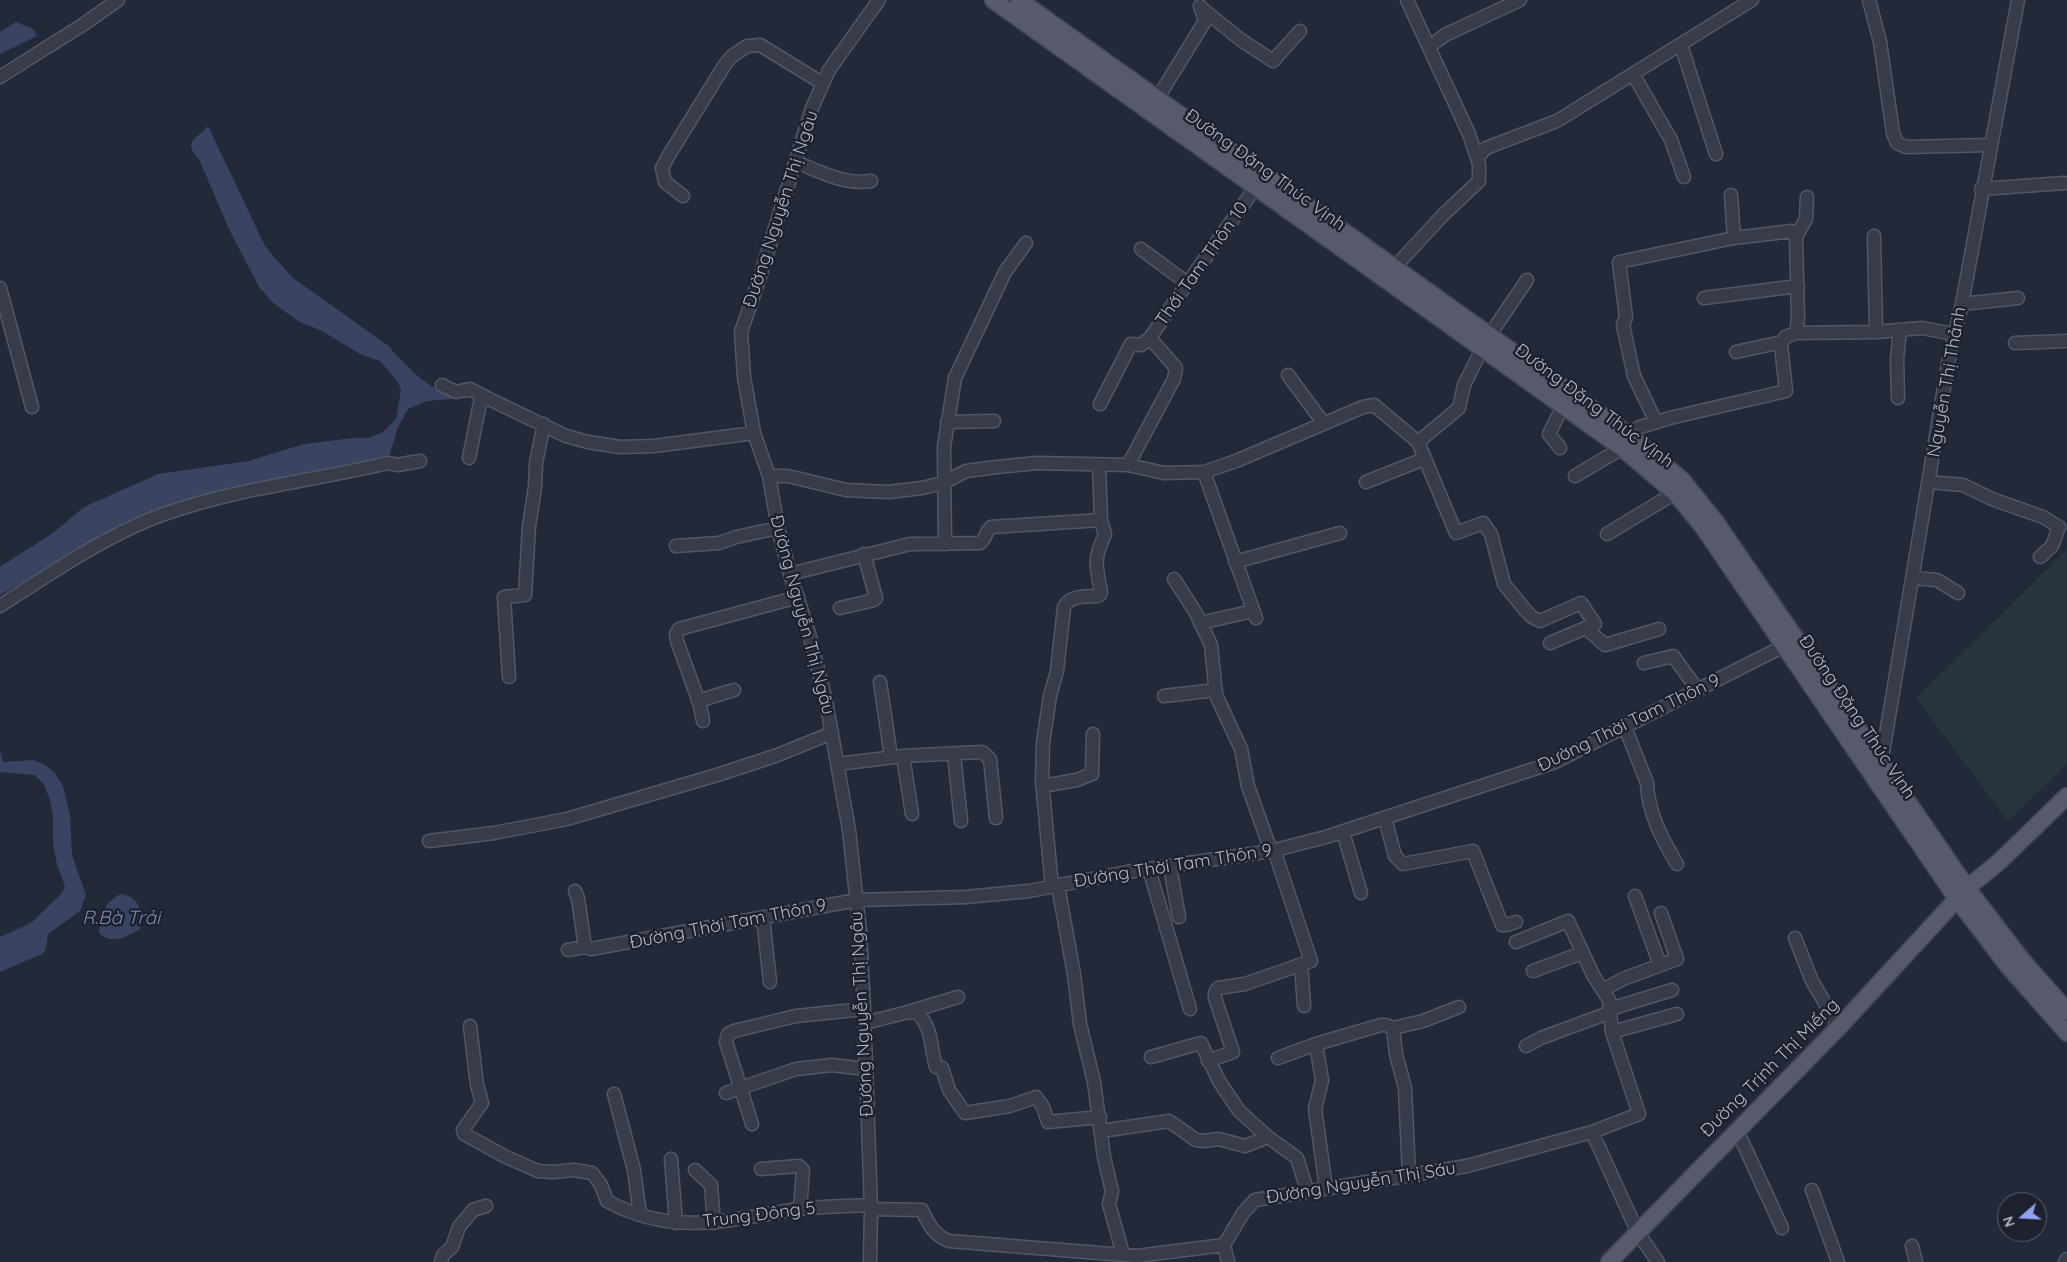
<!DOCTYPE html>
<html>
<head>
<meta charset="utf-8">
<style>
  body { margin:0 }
  #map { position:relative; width:2067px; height:1262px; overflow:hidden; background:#24293a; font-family:Quicksand,sans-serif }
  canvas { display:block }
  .north { position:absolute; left:1997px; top:1192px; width:50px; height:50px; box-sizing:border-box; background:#1d212f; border:1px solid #595d6b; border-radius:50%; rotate:251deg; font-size:14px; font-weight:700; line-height:20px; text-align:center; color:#b3b7c6 }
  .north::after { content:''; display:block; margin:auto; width:18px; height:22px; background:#8ea0f0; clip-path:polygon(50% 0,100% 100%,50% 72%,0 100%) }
</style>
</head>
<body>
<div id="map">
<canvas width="2067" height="1262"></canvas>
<div class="north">N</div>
</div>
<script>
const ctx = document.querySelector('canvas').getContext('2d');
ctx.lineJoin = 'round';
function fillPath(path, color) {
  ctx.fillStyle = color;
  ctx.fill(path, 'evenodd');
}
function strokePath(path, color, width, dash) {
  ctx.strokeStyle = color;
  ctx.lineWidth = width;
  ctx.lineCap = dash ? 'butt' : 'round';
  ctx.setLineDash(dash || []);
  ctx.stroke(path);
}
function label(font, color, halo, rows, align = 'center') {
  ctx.font = font + ' Quicksand,sans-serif';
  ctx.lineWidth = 5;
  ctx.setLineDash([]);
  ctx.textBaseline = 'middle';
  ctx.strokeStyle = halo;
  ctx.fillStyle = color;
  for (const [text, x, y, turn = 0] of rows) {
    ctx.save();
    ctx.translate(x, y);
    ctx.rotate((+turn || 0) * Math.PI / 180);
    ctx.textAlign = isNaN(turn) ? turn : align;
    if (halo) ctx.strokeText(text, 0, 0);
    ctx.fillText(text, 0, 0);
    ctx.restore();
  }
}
const green = new Path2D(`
  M2067,550V764L2008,821L1916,698Z`);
const water = new Path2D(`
  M16,22L33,29L37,36L0,54V32Z
  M208,126L265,246L274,257L293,278L390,347L393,352C407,364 420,382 438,389C451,393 463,393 476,397L426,401L408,409L398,427L388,460L241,491L79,552L0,595V567L53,533L84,507L158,474L249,461L304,444L353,438H368L382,433L396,419L401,390L398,382L380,361L360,354L322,331L298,321L272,302L259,287L229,229L199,159C182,141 196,140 208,126Z
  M0,751L3,762L33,760L43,764L54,772L63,786L70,816L72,855L86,895L80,911L48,934L46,949L42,954L0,972V937L31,923L62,893L65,886L57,865L53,843V816L50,800L44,785L35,775L0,772Z
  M121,894C140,897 143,912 140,929C127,936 113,946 99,933C100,916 104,902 121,894Z`);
const minor = new Path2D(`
  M1869,0L1880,42L1893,133L1897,143L1906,147L1990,145
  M1200,7L1241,40L1273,61L1300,31
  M1681,45L1716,154
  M1429,47L1445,35L1520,0
  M1633,74L1671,140L1684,177
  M0,77L84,24L118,0
  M1157,99L1205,21L1200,6
  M1477,158L1486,148L1557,121L1752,0
  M796,162C821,172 844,185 871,181
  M1981,189L2064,183
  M1731,195L1734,238L1792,231L1796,237
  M683,196L665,182L662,168L669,155L724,66L731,57L747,46L760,45L822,83
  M1807,197L1806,219L1796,237L1798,318L1796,333L1876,332L1922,328L1954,334
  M1874,236L1876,332
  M1141,249L1187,283
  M1394,268L1443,215L1479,181V164L1469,134L1407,0
  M0,288L32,407
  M1704,298L1798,286
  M1962,304L2018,298
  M1489,336L1527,280
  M2015,343L2067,341
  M1482,349L1464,385L1459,408L1418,442L1456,533L1483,523L1491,534L1504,584L1526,611L1532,617L1540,621L1581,603L1595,624L1550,643
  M1736,352L1782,342
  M1288,375L1324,424
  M442,385L456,392L470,389L487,398
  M1898,398L1897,359L1900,330
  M1100,404L1131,344L1141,345L1150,338
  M947,422L994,421
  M1656,422L1634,376L1623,325L1626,317L1619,262L1734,238
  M1628,434L1640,427L1670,418L1786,391L1781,345L1785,337L1796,333
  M1560,448L1549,434L1563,406
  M469,458L480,403L487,398L566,436L588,442L620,447L654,446L754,433
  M1128,465L1164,473L1204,472L1256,618
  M1204,472L1236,461L1363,407L1374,405L1418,442
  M769,476H788L846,490L888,492L922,488L943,483L966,471L997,467L1037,463L1128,465L1174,379L1176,368L1150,338L1177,298L1255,188
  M1575,476L1622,448
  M1366,482L1424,459
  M1929,482L1963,485L1992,499L2043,517L2059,527L2052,546L2040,557
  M1607,534L1675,493
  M945,544L944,447L955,378L1005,272L1026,243
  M676,546L719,543L736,537L778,528
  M1235,562L1340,533
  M790,574L910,544L980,543C986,539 985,532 991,527L1101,520
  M1913,578L1937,580L1958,593
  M1174,579L1196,613L1211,645L1216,695L1241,749L1248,786L1271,851
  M0,606C51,573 112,531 170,512C237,489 310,481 379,465L389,463L397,465L420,461
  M840,608L874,600L876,598L864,554
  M1200,623L1253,611
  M1586,628L1605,645L1659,629
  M1644,663L1673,656L1698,690
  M509,677L504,597L525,595L529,526L535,487L536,463L544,424
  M880,682L891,757
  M1164,696L1216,690
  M698,701L734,690
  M703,721L700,705L677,641L676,634L679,629L798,597
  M1625,727L1647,783C1648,813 1662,839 1677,864
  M954,754L961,821
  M903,756L912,814
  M838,764L903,756L982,752L990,759L996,818
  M1881,764L1949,358L1962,304L2018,0
  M1042,786L1077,780L1092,774L1093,734
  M1385,818L1395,856L1403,864L1473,851L1502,925H1507L1516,922
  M1343,832L1361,893
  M429,841L494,833L567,819L717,775L775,756L832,733
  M1170,867L1179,917
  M1149,869L1190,1009
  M1058,886L1074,974L1080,1024L1094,1082L1104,1157L1112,1191L1109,1204L1123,1254
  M1052,887L1042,781L1043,743L1050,696L1057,671L1064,607C1070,595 1085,597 1097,596L1100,595L1101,592C1096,564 1093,561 1105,534L1101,520L1099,465
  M575,891L578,898L585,947L591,949L857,900L966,897L1029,891L1127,872L1271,851L1326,837L1555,762L1784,646
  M1635,896L1660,965
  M763,917L770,982
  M1795,938L1812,981L1839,1027
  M1516,942L1568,921L1593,975L1609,1000L1612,1032L1639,1114L1592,1132
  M568,950L585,947
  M1301,965L1304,1006
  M1533,971L1582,953
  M1603,990L1623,979L1677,959L1661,913
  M1610,1009L1672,990
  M908,1012L958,997
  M865,1023L908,1012L918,1013C933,1030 930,1046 936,1067L942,1068L949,1090L965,1113L1010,1106L1036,1097L1043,1107L1048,1122L1100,1117
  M470,1026L477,1085L482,1103L463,1130L464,1134L506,1157L538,1171L554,1172L574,1170L592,1173L601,1185L607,1201C673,1237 728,1220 798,1209C822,1206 847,1206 871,1205
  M1612,1032L1677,1014
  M1526,1046L1541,1038L1611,1012
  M1151,1057L1201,1043L1219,1081L1239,1111L1268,1137L1297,1158L1307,1190
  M1278,1058L1316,1044
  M1208,1061L1233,1052L1215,998V993L1218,988L1245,984L1311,961L1274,850
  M726,1093L796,1069L832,1065L866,1069
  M614,1094L634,1170L640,1214
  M752,1124L726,1042L728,1034L734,1031L796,1016L864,1009
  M1101,1131L1169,1121L1196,1140L1203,1141L1219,1139L1245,1146L1268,1137
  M1734,1132L1742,1141L1782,1228
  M671,1159L676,1223
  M761,1169L799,1166L803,1170L800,1209
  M695,1170L711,1185L714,1223
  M1409,1175L1405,1088L1396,1054L1393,1028L1423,1021L1459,1007
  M1326,1188L1316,1116L1315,1109L1322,1080L1316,1044L1381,1025H1386L1393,1028
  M1812,1190L1838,1262
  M871,1209L922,1210C928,1224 935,1236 949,1241L1137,1256L1224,1245L1243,1213L1255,1200L1467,1166L1592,1132L1638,1233L1658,1262
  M1224,1245L1228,1262
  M1912,1246L1916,1262
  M441,1262L443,1255L452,1247L459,1227L473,1210L486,1206
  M870,1262L871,1209L864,1009L860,932L849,830L826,701L809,633L790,574L778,528L769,476L754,433L744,377L741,332L759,280L812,108L829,70L879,0
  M2065,1262L2067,1259`);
const major = new Path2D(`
  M993,0L1622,448L1675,493L1703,527L1957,899L2008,966L2067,1033
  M1019,0L1628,434L1682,480L1715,521L1967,888L2022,960L2067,1011
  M1609,1262L1839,1027L1967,888L2000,861L2067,796`);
const streetNames = [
  ["Đường Đặng Thúc Vịnh",1265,170,36],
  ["Đường Nguyễn Thị Ngâu",781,209,-72],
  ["Thới Tam Thôn 10",1202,264,-55],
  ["Nguyễn Thị Thảnh",1947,382,-80],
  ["Đường Đặng Thúc Vịnh",1594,406,37],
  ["Đường Nguyễn Thị Ngâu",802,615,75],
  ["Đường Đặng Thúc Vịnh",1857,717,56],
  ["Đường Thời Tam Thôn 9",1629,723,-26],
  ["Đường Thời Tam Thôn 9",1173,866,-9],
  ["Đường Thời Tam Thôn 9",728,924,-11],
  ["Đường Nguyễn Thị Ngâu",862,1014,-93],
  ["Đường Trịnh Thị Miếng",1770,1068,-45],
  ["Đường Nguyễn Thị Sáu",1361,1183,-9],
  ["Trung Đông 5",759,1215,-7]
];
const waterNames = [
  ["R.Bà Trải",121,918]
];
fillPath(green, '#27363c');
fillPath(water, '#3a4362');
strokePath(minor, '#535765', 15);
strokePath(major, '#414553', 19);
strokePath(minor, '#383c4a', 12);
strokePath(major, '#565a6a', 16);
label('18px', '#b3b7c6', '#1d212f', streetNames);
label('italic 19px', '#7c87ac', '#1d212f', waterNames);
</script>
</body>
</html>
